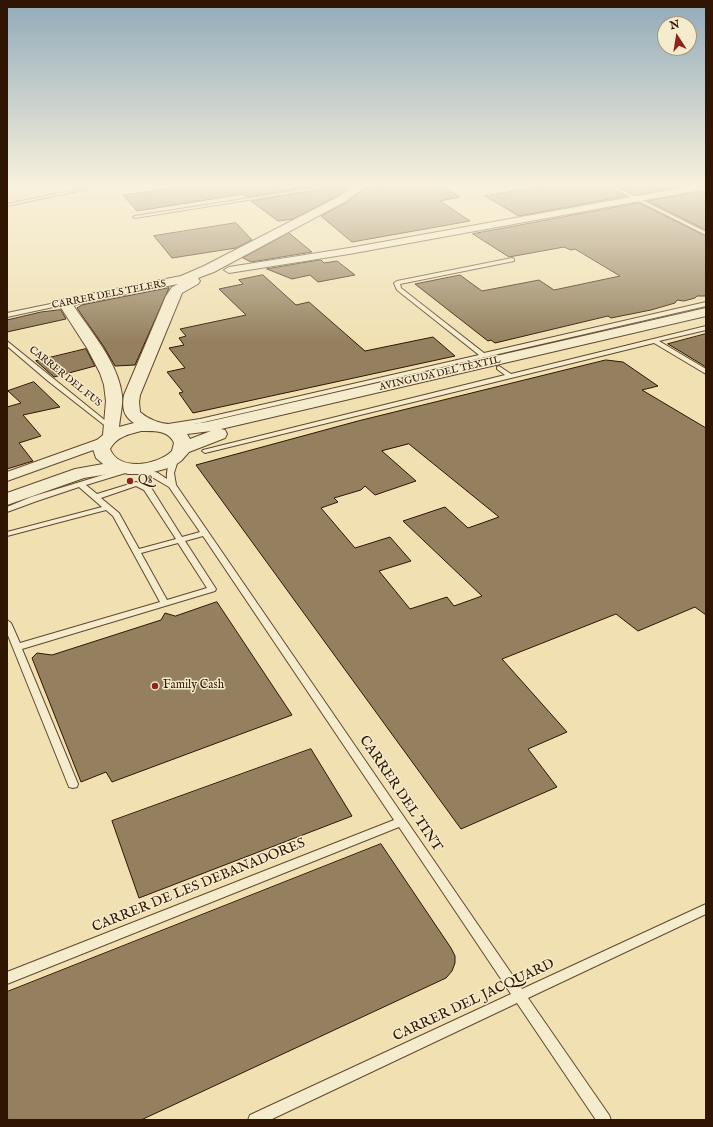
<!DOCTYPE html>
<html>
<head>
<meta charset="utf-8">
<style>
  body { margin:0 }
  #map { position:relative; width:713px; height:1127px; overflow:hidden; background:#f0e0b2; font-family:"IM FELL English",serif }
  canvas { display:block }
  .frame { position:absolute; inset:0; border:8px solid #301502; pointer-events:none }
  .north { position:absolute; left:657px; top:16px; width:40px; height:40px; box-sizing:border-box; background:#f5ebcd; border:1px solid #a6957c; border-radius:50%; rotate:348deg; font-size:11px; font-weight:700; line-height:16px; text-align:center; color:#301502 }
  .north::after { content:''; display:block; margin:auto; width:14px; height:18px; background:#8f2418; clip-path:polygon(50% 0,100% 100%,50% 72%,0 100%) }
</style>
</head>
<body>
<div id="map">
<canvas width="713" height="1127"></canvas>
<div class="frame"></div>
<div class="north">N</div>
</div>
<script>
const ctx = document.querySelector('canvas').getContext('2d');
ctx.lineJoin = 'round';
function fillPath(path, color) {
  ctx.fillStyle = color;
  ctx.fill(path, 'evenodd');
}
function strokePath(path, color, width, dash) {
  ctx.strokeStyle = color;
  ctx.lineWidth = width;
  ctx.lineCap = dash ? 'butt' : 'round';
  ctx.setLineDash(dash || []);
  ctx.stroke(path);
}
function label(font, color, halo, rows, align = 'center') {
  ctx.font = font + ' "IM FELL English",serif';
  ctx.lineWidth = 3;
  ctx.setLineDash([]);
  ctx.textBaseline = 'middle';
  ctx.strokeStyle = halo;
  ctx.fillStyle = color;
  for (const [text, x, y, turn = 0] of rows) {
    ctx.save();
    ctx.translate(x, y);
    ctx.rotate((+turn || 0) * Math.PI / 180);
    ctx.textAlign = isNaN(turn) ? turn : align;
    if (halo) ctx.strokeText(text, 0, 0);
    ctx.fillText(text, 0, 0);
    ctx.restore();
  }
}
const building = new Path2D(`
  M172,185H324L246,197L243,194L137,211L123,195L175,188Z
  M343,185H348V188L337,196L293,219L278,221L251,201L342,186Z
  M388,185H440L460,197L440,201L470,221L352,242L321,216L347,202L364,189Z
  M550,185H606L626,196L519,216L485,196Z
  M615,185H691L635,195Z
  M706,191V230L648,201Z
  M639,203L706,236V296H697L695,298L684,301L677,300L675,303L651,310L611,318L608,316L495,343L491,340L488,341L415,284L460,275L482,291L539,280L554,290L620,276L575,249L571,250L564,247L509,257L473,234Z
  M236,223L252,240L236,248L172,258L154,236Z
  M289,233L312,252L251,262L243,258Z
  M321,260L324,263L337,261L355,275L318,282L310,275L292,279L267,269Z
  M263,275L296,305L309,302L365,351L433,337L455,356L193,413L179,393L183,392L167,372L185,368L169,348L184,345L179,338L186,336L180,329L246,315L219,289L243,284L239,280Z
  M169,288L135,365L115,366L104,347L77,308L82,305Z
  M61,310L66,319L7,332V320L41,312Z
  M706,334V367L668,344Z
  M86,349L95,366L54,377L36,361Z
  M606,360L623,362L658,386L642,390L706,428V615L695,607L638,631L616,614L502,659L567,732L528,749L557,787L461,829L196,465L358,421ZM409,444L499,517L468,528L445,507L403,521L482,596L454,606L447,597L410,609L379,571L411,561L390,537L355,548L321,508L338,502L334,498L361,490L365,486L375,495L416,481L382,451Z
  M34,382L60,407L23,415L41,436L19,443L33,461L7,469V407L21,403L8,391Z
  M217,602L292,715L112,782L106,772L81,782L32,658L37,653L52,655L161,620L165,613L175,616Z
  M311,749L352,816L139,898L112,821Z
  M381,844L451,948L455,956V963L452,971L446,978L141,1120H7V992Z`);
const service = new Path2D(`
  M99,185H106L7,206V204Z
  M333,185H342L135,218L133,217L135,216Z
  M607,185H612L706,232V235Z
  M512,258L514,259V261L400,284L401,288L484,353L706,302V306L200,423L168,428L165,426L168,424L200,419L479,355L397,290L394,283L397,281Z
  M65,301L68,303L67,304L7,317V313Z
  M706,326V330L659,341L706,369V374L654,343L205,453L202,451L203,450L505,375L497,369V367L499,366L511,374Z
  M7,341L112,426V428H108L48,381L7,346Z
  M176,455L179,457L174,473L176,485L522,989L706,904V914L528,998L609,1115L611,1120H596L517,1003L270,1120H248L250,1115L511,994L399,827L7,984V972L394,820L203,536L185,541L216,589L215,591L22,649L78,784L77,787L73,788L69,787L7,633V620L11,623L20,643L160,602L113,516L106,510L7,536V532L102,507L79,487L37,501L7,512V507L31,497L129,467L133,469L132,471L86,485L97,494L136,482L150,486L182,537L200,532L169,487L152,477L135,469L139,467H142L158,473L167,479C166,472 169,458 176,455ZM136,486L144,490L176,539L139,549L119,513L101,498ZM178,543L207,588L167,600L141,553Z`);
const minor = new Path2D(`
  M698,185H706V189L349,254L229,273L224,270L229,267L349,248Z
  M105,437L110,438L112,441L110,444L7,481V472Z`);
const tertiary = new Path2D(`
  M355,185H367L346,201L214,272L198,278L200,281L198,284L182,293L140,395L139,402L140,412C160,429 183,425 207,422L706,308V316L221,429L225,430L227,434L225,438L189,452L181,461L172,467L146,474H128L121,472L84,478L7,505V493L75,469L103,464L96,458L93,449L97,440L103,435L106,401L104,385L100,373L87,348L58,303L60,300L181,276L204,266L338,197ZM178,284L172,287L166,296L124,395C122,407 123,416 134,423L119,427C120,416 123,406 122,395C118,362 91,332 73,305ZM141,431C154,431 169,430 174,443L172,451C158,465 119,472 110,449C116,437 129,434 141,431ZM211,431L190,439L187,434Z`);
const markers = [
  [130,481,4,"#8f2418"],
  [155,686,4,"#8f2418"]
];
const farStreetnames = [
  ["CARRER DELS TELERS",109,295,-11],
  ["AVINGUDA DEL TÈXTIL",440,374,-13],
  ["CARRER DEL FUS",65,377,39]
];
const poiNames = [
  ["Q8",138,481],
  ["Family Cash",163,686]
];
const nearStreetnames = [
  ["CARRER DEL TINT",400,794,56],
  ["CARRER DE LES DEBANADORES",199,886,-22],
  ["CARRER DEL JACQUARD",474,1001,-25]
];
fillPath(building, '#947f5e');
strokePath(building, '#301502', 1);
strokePath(service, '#60482e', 2);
strokePath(minor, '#60482e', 2);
strokePath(tertiary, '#60482e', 2);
fillPath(service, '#f5ebcd');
fillPath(minor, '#f5ebcd');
fillPath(tertiary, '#f5ebcd');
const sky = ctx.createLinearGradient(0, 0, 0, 343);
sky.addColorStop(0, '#91aaba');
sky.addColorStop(0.54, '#f8f1dc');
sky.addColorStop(1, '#f8f1dc00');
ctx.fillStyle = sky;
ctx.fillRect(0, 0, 713, 343);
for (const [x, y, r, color] of markers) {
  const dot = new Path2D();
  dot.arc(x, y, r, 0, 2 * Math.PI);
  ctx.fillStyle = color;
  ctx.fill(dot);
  strokePath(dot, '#f5ebcd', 1.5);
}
label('10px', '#301502', '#f5ebcd', farStreetnames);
label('12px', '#301502', '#f5ebcd', poiNames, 'left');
label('14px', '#301502', '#f5ebcd', nearStreetnames);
</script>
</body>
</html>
